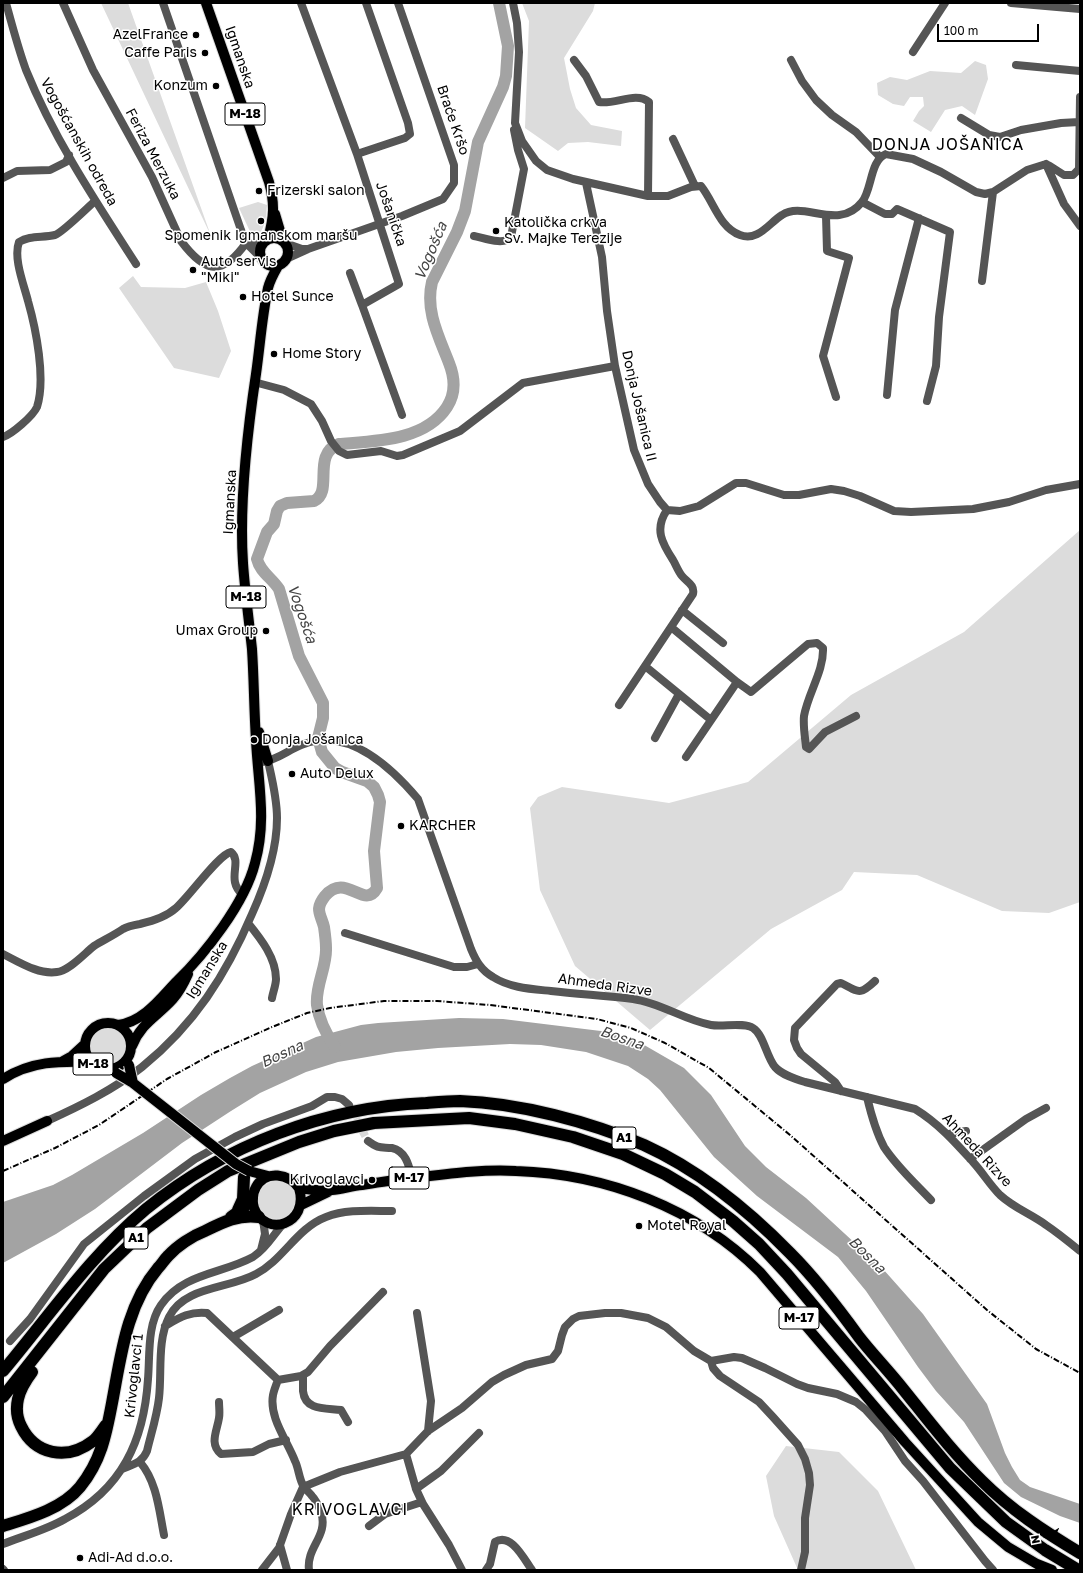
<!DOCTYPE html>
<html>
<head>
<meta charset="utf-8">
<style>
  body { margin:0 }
  #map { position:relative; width:1083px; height:1573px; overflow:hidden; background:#fff; font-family:"Golos Text",sans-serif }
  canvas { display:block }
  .frame { position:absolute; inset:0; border:4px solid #000; pointer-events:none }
  .north { position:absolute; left:1027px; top:1517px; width:40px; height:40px; -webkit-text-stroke:3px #fff; paint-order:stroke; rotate:259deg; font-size:11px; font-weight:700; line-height:16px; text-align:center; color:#000 }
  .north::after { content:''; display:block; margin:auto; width:14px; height:18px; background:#000; clip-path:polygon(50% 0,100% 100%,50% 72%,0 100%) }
  .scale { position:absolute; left:937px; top:24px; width:102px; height:18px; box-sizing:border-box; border:2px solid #000; border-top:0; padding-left:5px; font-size:12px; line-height:14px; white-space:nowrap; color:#000; -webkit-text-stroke:3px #fff; paint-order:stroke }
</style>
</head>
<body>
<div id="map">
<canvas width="1083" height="1573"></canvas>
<div class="frame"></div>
<div class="north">N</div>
<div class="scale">100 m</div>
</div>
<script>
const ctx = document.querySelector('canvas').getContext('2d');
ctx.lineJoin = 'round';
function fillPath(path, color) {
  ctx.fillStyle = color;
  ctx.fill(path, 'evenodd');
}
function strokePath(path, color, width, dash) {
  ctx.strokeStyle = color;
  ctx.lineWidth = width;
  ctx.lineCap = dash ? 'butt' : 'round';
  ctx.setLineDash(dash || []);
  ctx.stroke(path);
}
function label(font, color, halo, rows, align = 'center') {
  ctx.font = font + ' "Golos Text",sans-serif';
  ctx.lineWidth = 3;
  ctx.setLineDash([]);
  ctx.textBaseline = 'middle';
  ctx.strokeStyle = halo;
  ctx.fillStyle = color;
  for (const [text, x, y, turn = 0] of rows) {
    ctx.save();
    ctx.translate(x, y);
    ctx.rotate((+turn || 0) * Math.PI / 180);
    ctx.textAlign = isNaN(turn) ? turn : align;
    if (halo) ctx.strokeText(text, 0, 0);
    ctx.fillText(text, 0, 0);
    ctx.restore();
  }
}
const green = new Path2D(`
  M101,3H128L211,236Z
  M522,3H595L593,11L564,58L570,89L576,108L591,125L622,131L621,146L588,142L568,143L558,151L525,128L529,21Z
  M975,61L986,65L988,79L975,115L962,106L945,110L931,132L913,121L919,111L924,106L923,97H910L904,106L893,104L878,95L877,83L890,77L907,80L930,71L961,73Z
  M258,202L267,205C266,219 265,230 254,240L239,208Z
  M133,276L141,287L185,288L206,282L218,311L231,351L219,378L174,368L119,288Z
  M1080,530V902L1049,913L1002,911L917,875L854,872L842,890L771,929L650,1030L575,966L540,890L530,808L538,797L562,787L669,803L748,782L851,695L964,632Z
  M88 1046a20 20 0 1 1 40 0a20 20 0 1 1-40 0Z
  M258 1200a19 19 0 1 1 38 0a19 19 0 1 1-38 0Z
  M786,1446L839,1452L878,1491L916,1570H798L774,1516L766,1476Z`);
const water = new Path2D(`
  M459,1018L503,1019L609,1032L639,1042L684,1068L711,1095L745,1146L766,1167L806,1198L883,1269L923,1314L987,1404L1005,1453L1012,1467L1020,1480L1030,1487L1080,1504V1523L1060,1516L1021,1497L1004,1483L964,1422L936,1391L918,1367L866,1291L838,1257L757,1196L714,1157L660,1090L648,1079L628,1066L586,1052L541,1045L510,1044L438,1048L396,1052L338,1062L306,1072L260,1093L231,1111L182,1143L95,1209L56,1234L3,1263V1202L53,1185L72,1175L143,1133L201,1095L230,1078L252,1066L316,1037L361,1025L378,1023Z`);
const river = new Path2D(`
  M335,1047C326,1034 319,1021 317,1005C315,986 327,967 326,948C326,942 325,934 324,927C321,914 314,910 325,896C346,871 364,911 377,888L374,851L380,802L378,795L374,787L367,781L342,772L335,768L322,752L318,738L323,718V703L299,656L279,589C272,578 260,572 257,559L267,532L274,524L277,511L280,506L287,503L314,501C334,492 311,454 339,444C375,441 425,441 447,407C456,393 455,378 449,363C439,337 425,311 432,282L457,232L465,211L478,142L503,87L506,76L508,46L499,3`);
const streetTunnel = new Path2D(`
  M350,1108L368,1141`);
const street = new Path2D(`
  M6,3C12,25 18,48 26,70C54,139 96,202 136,264
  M63,3L93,70L152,177L181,241C205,273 222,277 246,243
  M163,3L241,230L246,243L261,258
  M301,3L357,154L399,284L362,305L402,415
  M513,3L517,23L519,52L515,123L522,141L536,161L547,170L573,179L648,196H668L691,187L701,186C714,202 719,227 740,235C758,242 769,223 782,215C804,200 838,232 862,202C872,190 870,160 886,154L913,159L941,172L976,192L985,194L993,192L1027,170L1046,164L1050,166L1064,175H1073L1079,169L1080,97
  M1011,3L1080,9
  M913,52L945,3
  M574,60L586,76L599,102C615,105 636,91 649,102L648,196
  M791,60L802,81L816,100L832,115L856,132L880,157
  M1016,65L1080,71
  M961,118L989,135L1000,137L1021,130L1061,123L1079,122
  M673,139L695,186
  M357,154L405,138L410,134L408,123L366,3
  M1046,164L1064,204L1080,226
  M3,178L17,171L50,170L66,162L69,155
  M586,183L602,257L607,311L615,366L634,450L648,484L660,502L667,510L680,511L699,506L736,483H746L784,495H799L831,489L844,491L860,496L894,511L911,512L973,509L1009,502L1046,490L1080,484
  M862,202L885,214H892L897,209L950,232L939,317L936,366L927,401
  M826,216L827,251L849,258L823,356L836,397
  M474,236C484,238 504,246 511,237L524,169L518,150L514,130
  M246,243L256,244L263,242
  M285,243L302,249H307
  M286,259L308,249L402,216L443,199L454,183V165L398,3
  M350,273L362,305
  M982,281L993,192
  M254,382L284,390L311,404L322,421L331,441L339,451L347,455L381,451L397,456L403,455L460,431L523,383L615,366
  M887,395L895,310L919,218
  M3,437C12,434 33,416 37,407C46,379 36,329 28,301C24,285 13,258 19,242C30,235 42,238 55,235C63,232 87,208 95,201
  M682,610L723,643
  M671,627L737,682L751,692L808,644L817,643L823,648C824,671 808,693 804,716C803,726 805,737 806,747L809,749L825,732L856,716
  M645,666L711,720
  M619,705L693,594C695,585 687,582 682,576C678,571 676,565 673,560C662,543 654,529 667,510
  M655,738L679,694
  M686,757L737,682
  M262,762C278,760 289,749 304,744C349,727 391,767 418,799L471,949C476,961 481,970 493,977C510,988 532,989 551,991C579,994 606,996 633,999C661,1003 684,1020 711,1025C723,1027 744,1022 753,1028C764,1035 766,1056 775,1067C782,1075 795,1079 805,1082L915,1109C938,1123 955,1142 973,1162C983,1173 990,1185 1000,1195C1014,1208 1031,1214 1046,1225C1058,1233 1069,1242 1080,1251
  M248,923C261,939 276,958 276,979C276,985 273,992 272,998
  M345,933L454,967H467L478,964
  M3,954C19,962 39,975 57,972C69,971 85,953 94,946C104,940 114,935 123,929C128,926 134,925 140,924C153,921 166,917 176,908C189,897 219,854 231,852C243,862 225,880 243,895
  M841,1091L835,1082L801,1054L797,1048L794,1040L795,1028L837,984L841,983C859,992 859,996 875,981
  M867,1097C871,1114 876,1132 884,1147C897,1167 915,1183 931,1200
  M47,1121C80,1106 113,1090 142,1067C194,1025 226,975 252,914C266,883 277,851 277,818C277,798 272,779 268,761
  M949,1134L966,1131
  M368,1141C379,1149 380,1147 392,1148C406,1151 409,1166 412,1178
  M970,1159L1026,1119L1046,1108
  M261,1250L265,1234L263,1220
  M417,1313L431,1401L428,1431
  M165,1326C179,1318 190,1311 207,1313L278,1380
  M233,1337L279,1310
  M10,1341L30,1319L84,1244L144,1196L195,1159L235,1137L263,1124L312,1106L327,1097H335L342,1099L349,1105
  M303,1375C303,1380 303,1386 303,1391C305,1411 326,1408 341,1410L348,1422
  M219,1402C219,1407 220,1413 219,1418C217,1431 209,1444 221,1454L253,1452L269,1444L286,1440
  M406,1454L428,1431L462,1408L492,1382L504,1375L526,1365L552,1359L558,1351L562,1335L565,1327L573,1319L579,1316L605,1313H621L648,1318L666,1327L694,1351L711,1361
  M140,1462C157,1482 159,1510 164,1535
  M122,1469C134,1464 142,1463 147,1451C151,1434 157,1416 159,1398C162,1372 157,1341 169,1317C184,1286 229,1289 256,1274C283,1260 297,1228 326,1217C346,1209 370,1211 392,1211
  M416,1489L441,1471L479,1433
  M369,1526L385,1514L422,1502
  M3,1544C23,1536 46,1530 65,1519C122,1489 144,1441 148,1379C150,1355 147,1325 161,1305C183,1273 222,1274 253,1257C267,1248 273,1235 283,1224
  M280,1545L287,1570
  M3,1569L4,1570
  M262,1570L279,1548L291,1514L303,1487L340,1472L406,1454L416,1489L423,1504L449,1545L462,1570
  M309,1570C306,1547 329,1536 321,1512C319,1507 316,1500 312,1496C310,1493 306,1490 304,1487C299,1480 299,1469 295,1461C287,1440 269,1418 273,1395C274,1390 276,1385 278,1380L301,1376L308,1372L330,1346L383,1292
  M486,1570L490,1564L495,1542C511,1532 524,1559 532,1570
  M801,1570L805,1552V1518L810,1485L809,1473L805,1459L798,1445L773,1417L759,1402L720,1376L713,1368L711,1361L734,1357L742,1358L765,1368L797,1384L808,1388L837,1394L856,1402L866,1410L885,1431L905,1461L923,1481L985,1561L993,1570`);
const primary = new Path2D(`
  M206,3L269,182C275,204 274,217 268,239
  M275,214L283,241
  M260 252a14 14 0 1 1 28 0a14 14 0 1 1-28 0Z
  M259,732L268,761
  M85 1046a23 23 0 1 1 46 0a23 23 0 1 1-46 0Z
  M118,1025C143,1022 160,999 176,982C205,954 245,903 255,863C267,820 258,783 256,740C254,710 254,680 252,649C249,621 245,592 243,563C239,503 247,434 256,374C260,346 262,316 268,288C270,280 274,273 278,266
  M132,1046C142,1022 157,1017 173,999C180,991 184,983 188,974
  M63,1061L72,1056L85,1044
  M3,1079C31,1061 59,1061 91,1062
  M3,1141L47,1121
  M249,1171L268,1176
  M299,1188C310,1225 265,1238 254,1208C252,1201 252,1194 256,1187C266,1169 289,1174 299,1188C310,1190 321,1191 332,1190C342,1189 352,1186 362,1185C379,1182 396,1180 413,1178C447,1174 482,1169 516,1171C606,1174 696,1208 760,1272L905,1442L978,1522L1008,1547L1037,1564L1052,1570
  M301,1205L328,1192`);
const highway = new Path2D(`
  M238,1210L243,1199L244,1177
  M231,1217L242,1209L252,1198
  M3,1371C49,1316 91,1255 146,1209C225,1145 325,1107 426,1103C438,1102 449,1101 460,1101C520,1103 590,1122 644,1145C699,1170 748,1210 790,1253C816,1279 838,1308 859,1337C873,1355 889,1371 903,1389C928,1420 953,1453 982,1481C1011,1510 1045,1532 1080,1553
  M32,1372C26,1380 20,1390 18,1399C16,1408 17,1418 21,1426C35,1455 67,1461 93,1441C98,1437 102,1430 106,1425
  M3,1397L104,1269L147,1228L198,1190L228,1171L299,1142L334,1131L374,1123L469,1118L515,1124L573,1137L623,1154L665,1174L695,1192L733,1221L759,1244L787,1274L950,1468L1006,1522L1045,1550L1078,1570
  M3,1526C29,1518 62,1509 80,1487C101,1461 106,1435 112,1403C121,1356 126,1306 158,1268C162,1264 164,1260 168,1256C177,1246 192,1236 205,1231C223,1222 239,1214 259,1217`);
const rail = new Path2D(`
  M3,1171L55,1148L99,1125L167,1079L216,1052L272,1027L307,1013L330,1008L384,1001H437L490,1005L597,1019L631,1028L665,1043L709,1068L790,1135L987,1310L1036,1349L1080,1373`);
const primaryBridge = new Path2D(`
  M129,1065L133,1083
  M116,1073L133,1083L236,1164L249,1171`);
const markers = [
  [196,35,4,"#000"],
  [205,53,4,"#000"],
  [216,86,4,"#000"],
  [259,191,4,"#000"],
  [261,221,4,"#000"],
  [496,231,4,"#000"],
  [193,270,4,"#000"],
  [243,297,4,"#000"],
  [274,354,4,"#000"],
  [266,631,4,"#000"],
  [254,740,4,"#000"],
  [292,774,4,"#000"],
  [401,826,4,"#000"],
  [372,1180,4,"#000"],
  [639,1226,4,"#000"],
  [80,1558,4,"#000"]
];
const shields = [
  [245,114,40],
  [246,597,40],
  [93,1064,40],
  [624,1138,24],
  [409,1178,40],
  [136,1238,24],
  [799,1318,40]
];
const shieldNames = [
  ["M-18",245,114],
  ["M-18",246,597],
  ["M-18",93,1064],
  ["A1",624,1138],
  ["M-17",409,1178],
  ["A1",136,1238],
  ["M-17",799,1318]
];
const poiNames = [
  ["AzelFrance",188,35,"right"],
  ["Caffe Paris",197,53,"right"],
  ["Konzum",208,86,"right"],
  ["Frizerski salon",267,191],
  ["Katolička crkva",504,223],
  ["Sv. Majke Terezije",504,239],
  ["Spomenik Igmanskom maršu",261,236,"center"],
  ["Auto servis",201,262],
  ["\"Miki\"",201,278],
  ["Hotel Sunce",251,297],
  ["Home Story",282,354],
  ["Umax Group",258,631,"right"],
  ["Donja Jošanica",262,740],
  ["Auto Delux",300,774],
  ["KARCHER",409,826],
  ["Krivoglavci",364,1180,"right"],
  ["Motel Royal",647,1226],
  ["Adi-Ad d.o.o.",88,1558]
];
const streetNames = [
  ["Igmanska",240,57,71],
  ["Braće Kršo",453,120,71],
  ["Vogošćanskih odreda",79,142,61],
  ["Feriza Merzuka",153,154,62],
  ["Jošanička",391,214,71],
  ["Donja Jošanica II",639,406,77],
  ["Igmanska",230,502,-87],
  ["Igmanska",207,970,-58],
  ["Ahmeda Rizve",605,985,8],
  ["Ahmeda Rizve",977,1150,47],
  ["Krivoglavci 1",134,1376,-84]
];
const waterNames = [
  ["Vogošća",431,251,-67],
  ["Vogošća",302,614,71],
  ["Bosna",622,1038,19],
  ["Bosna",282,1054,-25],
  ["Bosna",867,1255,45]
];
const quarterNames = [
  ["DONJA JOŠANICA",948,145],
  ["KRIVOGLAVCI",350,1510]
];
fillPath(green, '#dcdcdc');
fillPath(water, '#a3a3a3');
strokePath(river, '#a3a3a3', 12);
strokePath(streetTunnel, '#d9d9d9', 8, [8, 4]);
strokePath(primary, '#dbdbdb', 12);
strokePath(highway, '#dbdbdb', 14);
strokePath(street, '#555', 8);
strokePath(primary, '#000', 10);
strokePath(highway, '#000', 12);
strokePath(rail, '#000', 2, [6, 2, 1, 2]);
strokePath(primaryBridge, '#dbdbdb', 12, []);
strokePath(primaryBridge, '#000', 10);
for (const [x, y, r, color] of markers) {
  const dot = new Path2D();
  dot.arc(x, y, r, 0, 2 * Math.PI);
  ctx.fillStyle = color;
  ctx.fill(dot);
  strokePath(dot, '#fff', 1.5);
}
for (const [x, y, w] of shields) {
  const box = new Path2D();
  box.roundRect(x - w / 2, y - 11, w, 22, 3);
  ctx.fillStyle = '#fff';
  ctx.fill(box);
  strokePath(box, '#000', 1);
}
label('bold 13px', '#000', null, shieldNames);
label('14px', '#000', '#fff', poiNames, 'left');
label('14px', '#000', '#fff', streetNames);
label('italic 15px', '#444', '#fff', waterNames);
ctx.letterSpacing = '1px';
label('16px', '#000', '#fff', quarterNames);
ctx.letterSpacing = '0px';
</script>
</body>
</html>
